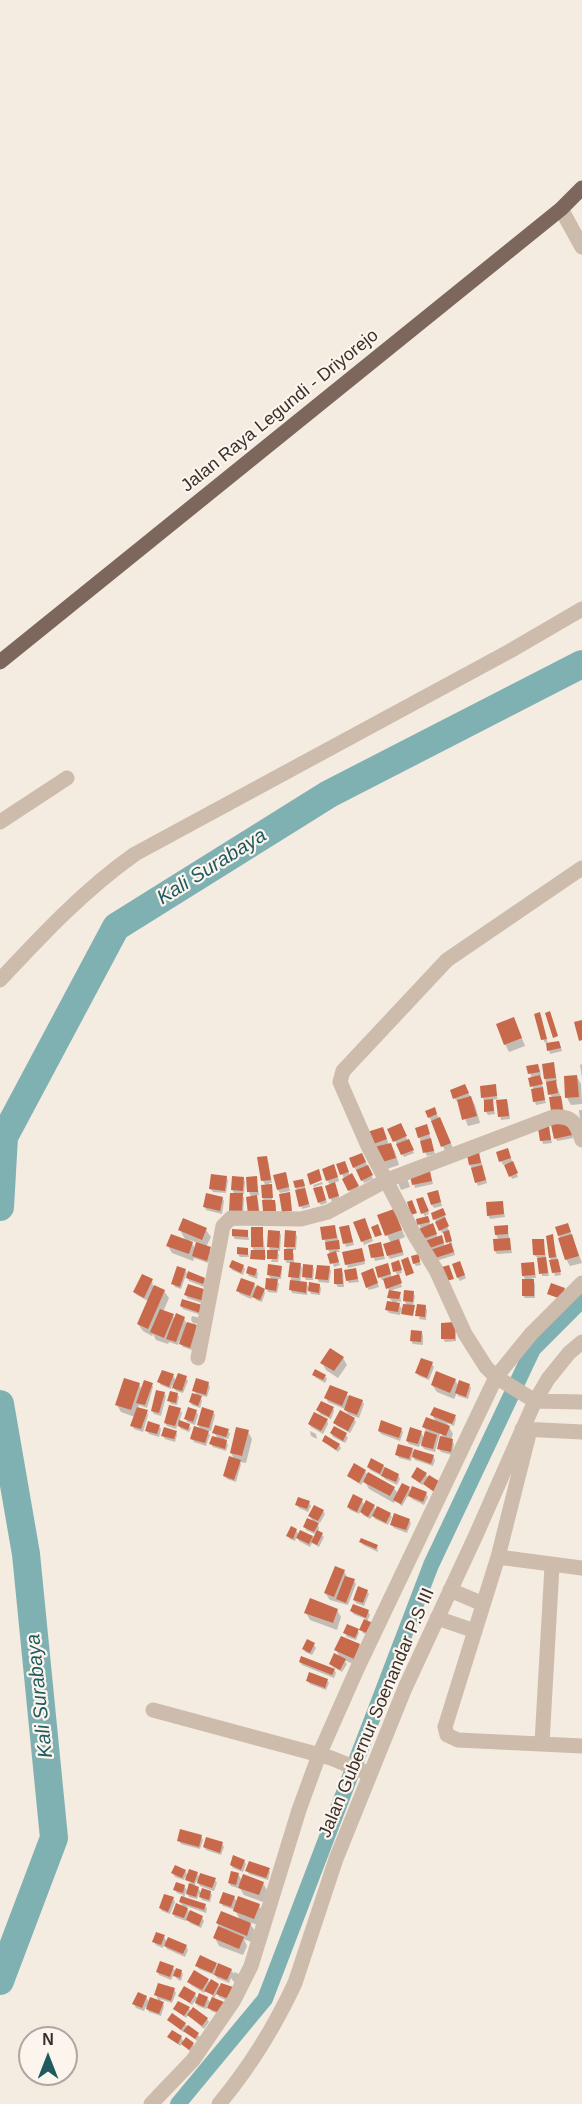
<!DOCTYPE html>
<html>
<head>
<meta charset="utf-8">
<style>
  body { margin:0 }
  #map { position:relative; width:582px; height:2104px; overflow:hidden; background:#f4ebe1; font-family:Arial,sans-serif }
  canvas { display:block }
  .north { position:absolute; left:18px; top:2026px; width:60px; height:60px; box-sizing:border-box; background:#fbf5ee; border:2px solid #aea6a0; border-radius:50%; rotate:0deg; font-size:16px; font-weight:700; line-height:24px; text-align:center; color:#3b302b }
  .north::after { content:''; display:block; margin:auto; width:21px; height:27px; background:#1f5a5e; clip-path:polygon(50% 0,100% 100%,50% 72%,0 100%) }
</style>
</head>
<body>
<div id="map">
<canvas width="582" height="2104"></canvas>
<div class="north">N</div>
</div>
<script>
const ctx = document.querySelector('canvas').getContext('2d');
ctx.lineJoin = 'round';
function fillPath(path, color) {
  ctx.fillStyle = color;
  ctx.fill(path, 'evenodd');
}
function strokePath(path, color, width, dash) {
  ctx.strokeStyle = color;
  ctx.lineWidth = width;
  ctx.lineCap = dash ? 'butt' : 'round';
  ctx.setLineDash(dash || []);
  ctx.stroke(path);
}
function label(font, color, halo, rows, align = 'center') {
  ctx.font = font + ' Arial,sans-serif';
  ctx.lineWidth = 4.5;
  ctx.setLineDash([]);
  ctx.textBaseline = 'middle';
  ctx.strokeStyle = halo;
  ctx.fillStyle = color;
  for (const [text, x, y, turn = 0] of rows) {
    ctx.save();
    ctx.translate(x, y);
    ctx.rotate((+turn || 0) * Math.PI / 180);
    ctx.textAlign = isNaN(turn) ? turn : align;
    if (halo) ctx.strokeText(text, 0, 0);
    ctx.fillText(text, 0, 0);
    ctx.restore();
  }
}
const shadow = new Path2D(`
  M541,1017L548,1044L559,1042L562,1051L550,1054L547,1042L545,1043L543,1039Z
  M517,1026L525,1046L509,1052L505,1044Z
  M553,1064L557,1081H555L562,1100L564,1113L550,1094L545,1079L543,1065Z
  M582,1064V1078L580,1065Z
  M528,1067L539,1068L541,1075H539L543,1087H541L546,1103L536,1105L535,1102L532,1079Z
  M577,1077L582,1086L581,1084L582,1104L571,1105L567,1098Z
  M495,1086L498,1102L506,1100L508,1104L510,1119L501,1120L497,1099L492,1100L495,1114L488,1115L486,1112L483,1097Z
  M466,1089L475,1105L480,1123L468,1126L458,1100L456,1101L455,1098Z
  M579,1110H582V1124L580,1121Z
  M427,1112H436L454,1150L446,1153Z
  M400,1125L414,1153L404,1157L389,1130Z
  M570,1126L573,1138L557,1141L556,1138Z
  M548,1127L552,1143L543,1144L539,1129Z
  M428,1129L435,1154L427,1156L419,1137Z
  M384,1131L389,1145L391,1144L395,1152L399,1165L384,1170L373,1144Z
  M498,1153H509L518,1177L512,1179L505,1164L503,1165L501,1161Z
  M480,1157L487,1183L478,1186L470,1165Z
  M364,1158L373,1179L364,1183L354,1167Z
  M268,1161L272,1183H269L272,1187V1205L275,1203L276,1204V1214H266L263,1198L266,1186L263,1181Z
  M338,1165H346L350,1176L352,1175L359,1190L351,1194Z
  M335,1169L339,1181L333,1183L340,1199L332,1202L326,1187L331,1186L327,1180Z
  M431,1176L433,1184L415,1188L412,1177Z
  M226,1177L228,1180L226,1193L213,1192L211,1189Z
  M287,1177L290,1191L280,1193L278,1190Z
  M243,1178L245,1182L244,1194L241,1193L244,1198L243,1215L232,1189Z
  M256,1178L259,1195H255L258,1200L260,1216L249,1192Z
  M407,1178L410,1187L401,1190L397,1180Z
  M322,1182L323,1184L314,1187L313,1185Z
  M304,1183L310,1207L302,1209L296,1187Z
  M323,1191L327,1203L321,1205L319,1202Z
  M439,1195L442,1206L434,1208L432,1205Z
  M222,1198L224,1201L222,1214L206,1210L205,1207Z
  M424,1202L429,1214L426,1215L431,1226L434,1228L438,1238L443,1240L445,1247L450,1245L445,1232L442,1233L432,1214L444,1213L455,1255L436,1261L417,1220L426,1218L423,1213Z
  M502,1202L505,1217L490,1219L488,1215Z
  M397,1218L405,1237L398,1240L404,1255L390,1259L388,1256L391,1243L387,1235Z
  M184,1220L206,1230L211,1237L206,1247L212,1252L208,1263L194,1258L193,1261L172,1253L168,1246L186,1241L180,1230ZM190,1240L198,1243L196,1249L193,1245Z
  M355,1223H366L373,1241L364,1245Z
  M334,1226L340,1245L338,1241L335,1243L340,1252H335L340,1265L334,1267L326,1242L323,1239Z
  M507,1226L512,1253L497,1254L495,1251L499,1240L496,1235Z
  M349,1227L354,1245L346,1247L341,1228Z
  M569,1228L582,1263L570,1266L566,1259L559,1235Z
  M262,1229L266,1258H252L255,1252L252,1247Z
  M247,1231L249,1240L235,1239L233,1236Z
  M279,1232L281,1235L280,1251L276,1250L279,1255L278,1262H271L272,1259L269,1247Z
  M295,1233L297,1236L296,1250H291L294,1254V1264H300L302,1268L300,1283H306L310,1290L319,1285L321,1288L320,1295L311,1294L308,1288L307,1295L292,1293L291,1290V1263H287L285,1260L288,1251L285,1246Z
  M552,1236L561,1275L555,1276L550,1257Z
  M543,1240L549,1276H542L538,1258L534,1255Z
  M370,1246L382,1247L385,1259L375,1261Z
  M247,1249L249,1257H240L238,1254Z
  M363,1253L365,1264L348,1268L344,1254Z
  M418,1256L421,1265L416,1266L414,1263Z
  M534,1263L536,1278H532L535,1284V1298H525L523,1295L526,1280L523,1276Z
  M400,1265L402,1273L397,1274L402,1287L389,1291L385,1279L382,1280L380,1277L389,1268L392,1278L398,1276L395,1271Z
  M243,1266L245,1269L243,1275L232,1270L230,1267Z
  M312,1266L314,1269L313,1280H306L304,1276Z
  M461,1266L466,1278L460,1281L458,1278Z
  M281,1267L282,1270L281,1279H275L279,1284L277,1293L268,1292L267,1289L266,1291L268,1279L272,1280L268,1274Z
  M329,1268L331,1271L329,1283L319,1282L317,1278Z
  M185,1270L188,1276L204,1279L206,1282L204,1287L189,1281L186,1275L181,1289L175,1287L173,1284Z
  M256,1270L258,1273L257,1279L249,1276L247,1273Z
  M355,1270L359,1282L349,1283L347,1280Z
  M341,1272L343,1273L344,1287H338L336,1284Z
  M374,1273L379,1287L369,1290L367,1287Z
  M143,1276L152,1281L153,1286L164,1291L169,1298L163,1312L173,1316L175,1320L184,1318L186,1323L195,1326L191,1320L192,1316L201,1318L202,1325L194,1323L198,1330L192,1350L183,1347L179,1341L178,1345L169,1342L168,1344L156,1340L153,1334L152,1336L143,1331L138,1324L148,1301L137,1295L135,1292Z
  M254,1284L257,1290H264L265,1293L262,1302L256,1300L253,1295L251,1299L240,1294L238,1291Z
  M189,1286L208,1305L187,1298L186,1295Z
  M400,1293L401,1302L397,1301L403,1311L407,1306L404,1300L413,1293L415,1296L413,1306L403,1314L401,1310L400,1315L389,1313L387,1310L393,1303L389,1297Z
  M181,1306H201V1315L183,1309Z
  M425,1307L427,1310L426,1320L419,1319L420,1316L415,1312V1315V1310L417,1313Z
  M456,1327V1341L445,1342L443,1338Z
  M422,1333L423,1336V1345L413,1344L411,1341Z
  M343,1358L347,1365L338,1378L326,1370L322,1363Z
  M432,1364L434,1367L429,1380L419,1376L417,1373Z
  M173,1375L176,1381L186,1378L188,1381L183,1393L176,1391L172,1385L171,1389L161,1385L159,1382Z
  M314,1375L325,1376L327,1379L325,1383L316,1378Z
  M455,1380L459,1387L469,1385L471,1388L468,1399L458,1396L457,1393L454,1399L437,1392L432,1385Z
  M208,1383L210,1387L207,1397L199,1395L202,1401L200,1408L192,1405L190,1402L197,1396L194,1390Z
  M139,1384L142,1390L152,1384L153,1387L147,1408L139,1405L137,1409L147,1412L148,1415L143,1432L134,1429L132,1425L135,1417L121,1412L117,1405Z
  M164,1393L166,1396L161,1416L154,1414L152,1411Z
  M346,1393L350,1399L362,1401L364,1404L359,1418L348,1414L345,1409L328,1402L326,1398Z
  M177,1394L179,1397L177,1405L171,1404L169,1400Z
  M333,1408L334,1411L331,1419L320,1414L318,1410Z
  M180,1410L182,1413L179,1422L189,1425L191,1428L189,1432L181,1429L178,1424L176,1429L167,1426L165,1423Z
  M196,1411L198,1415L195,1425L187,1422L186,1419Z
  M213,1412L215,1415L211,1431L206,1430L210,1435L206,1446L194,1442L192,1439L201,1430L198,1425Z
  M432,1415L455,1416L456,1419L454,1426L447,1423L453,1434L451,1440L454,1444L452,1455L441,1452L439,1449L442,1434L440,1433L435,1452L424,1449L421,1443L419,1447L409,1444L407,1441L421,1432L424,1438L426,1431L424,1427L436,1422Z
  M354,1419L356,1422L350,1433L337,1426L335,1423Z
  M327,1420L328,1424L323,1434L311,1427L310,1424Z
  M159,1426L161,1429L159,1437L149,1434L147,1431Z
  M334,1428L346,1435L348,1438L345,1443L333,1437L331,1433Z
  M401,1429L403,1432L400,1441L381,1434L379,1431Z
  M228,1431L230,1434L228,1439L224,1438L228,1445L226,1451L213,1447L211,1444L218,1439L214,1432Z
  M310,1431L316,1434L317,1439L311,1436Z
  M176,1432L177,1435L175,1442L165,1439L163,1436Z
  M248,1432L252,1439L246,1463L240,1462L241,1464L236,1482L227,1479L225,1476L235,1460L231,1453Z
  M324,1441L339,1445L341,1448L338,1452Z
  M412,1449L414,1454L433,1456L435,1460L433,1466L415,1460L412,1455L411,1461L399,1458L397,1454Z
  M383,1466L398,1475L400,1479L397,1485L385,1479L382,1474V1476L370,1470L369,1467Z
  M365,1471L368,1476L394,1488L398,1494L409,1488L411,1493H426L428,1497L424,1505L412,1499L409,1494L402,1506L395,1501L394,1503L369,1489L364,1480L361,1485L349,1476Z
  M426,1474L428,1479L438,1495L427,1487L424,1483L422,1485L413,1477Z
  M362,1501L365,1506H374L376,1511L390,1514L392,1517L388,1525L375,1519L373,1515L370,1519L363,1515L361,1510L359,1514L350,1510L348,1507Z
  M309,1503L311,1506L308,1512L299,1508L297,1505Z
  M323,1511L325,1514L320,1523L316,1521L319,1528L318,1531L324,1537L319,1547L312,1543L310,1547L299,1541L297,1536L295,1541L290,1539L288,1536L296,1530L299,1535L301,1532L315,1538L317,1535L306,1530L305,1526L313,1522L310,1516Z
  M409,1520L411,1523L407,1533L394,1528L392,1525Z
  M361,1542L377,1546L378,1552L363,1545Z
  M344,1571L348,1579L354,1581L356,1584L348,1605L330,1600L325,1593Z
  M367,1591L369,1594L364,1606L356,1603L354,1600Z
  M337,1610L341,1617L337,1630L310,1620L306,1613Z
  M352,1611H368L370,1615L367,1622L372,1637L363,1633L361,1629L366,1619L353,1614Z
  M357,1630L359,1633L356,1640L347,1637L345,1633Z
  M314,1645L316,1648L312,1655L305,1652L304,1649Z
  M359,1645L364,1653L358,1666L344,1660L347,1664L342,1672L333,1667L331,1664L340,1658L336,1650Z
  M300,1662L334,1670L336,1673L334,1678L302,1665Z
  M327,1680L329,1683L326,1690L310,1684L308,1681Z
  M201,1836L203,1840L200,1849L181,1844L179,1840Z
  M222,1844L224,1847L221,1855L206,1850L204,1847Z
  M244,1861L246,1864L243,1872L233,1868L231,1865Z
  M268,1869L270,1872L268,1880L249,1874L247,1871Z
  M185,1871L188,1876L197,1873L200,1879L215,1880L217,1883L214,1891L200,1886L197,1880L194,1887L198,1888L202,1894L210,1892L212,1895L210,1902L202,1900L199,1894L197,1899L189,1897L186,1891L184,1898L205,1905L207,1909L206,1913L186,1906L190,1914L191,1912L202,1918L204,1921L201,1928L190,1923L187,1918L186,1921L175,1917L173,1914L184,1908L180,1902L183,1895L177,1893L175,1890L184,1886L188,1892L191,1883L185,1877L184,1880L175,1877L173,1873Z
  M239,1875L242,1881L263,1883L267,1890L263,1902L244,1895L238,1885V1888L231,1886L229,1883Z
  M234,1897L238,1903L259,1905L263,1913L258,1925L249,1922L255,1931L251,1942L244,1939L247,1946L243,1955L219,1946L215,1938L219,1927L217,1923L240,1920L235,1910L223,1906L221,1903Z
  M173,1898L175,1902L170,1914L162,1911L160,1908Z
  M164,1937L167,1942L186,1946L188,1950L185,1957L167,1949L164,1944L163,1948L156,1945L154,1942Z
  M216,1964L218,1968L231,1970L234,1974V1972L239,1974V1984L234,1982L231,1978L229,1983L217,1978L215,1974L214,1975L199,1969L197,1966Z
  M173,1968L176,1972L181,1971L183,1974L181,1981L177,1979L174,1974L171,1980L159,1975L157,1971Z
  M208,1980L210,1984L218,1985L230,2002L219,1997L217,1993L213,2000L222,2015L211,2011L208,2005L206,2009L198,2006L195,2001L192,2005L180,1996L185,1988L195,1995L198,1999L207,1998L211,2004L213,1996L206,1990L204,1993L191,1985L189,1982Z
  M174,1990L176,1993L172,2003L160,1999L164,2006L161,2016L149,2012L146,2006L144,2011L136,2008L134,2004L146,1997L150,2003L159,2002L156,1995Z
  M189,2008L191,2012L193,2009L207,2019L209,2022L204,2029L188,2015L186,2018L175,2009Z
  M169,2020L185,2024L200,2037L197,2041L185,2030L183,2032Z
  M169,2037H181L184,2042L193,2044L195,2048L191,2052L182,2043L180,2046Z`);
const canal = new Path2D(`
  M178,2104L265,1999L431,1565L533,1349L582,1300`);
const river = new Path2D(`
  M0,1207L4,1137L116,927L329,794L582,664
  M0,1404L26,1554L54,1838L0,1981`);
const building = new Path2D(`
  M550,1011L558,1036L553,1038L545,1013Z
  M540,1012L547,1039L541,1040L534,1014Z
  M514,1017L522,1038L504,1045L496,1024Z
  M582,1020V1040L579,1041L574,1022Z
  M559,1041L561,1048L547,1051L546,1043Z
  M554,1062L556,1078L544,1079L542,1064Z
  M538,1064L540,1072L528,1074L526,1066Z
  M540,1075L543,1084L530,1087L528,1078Z
  M577,1075L579,1097L565,1098L564,1076Z
  M556,1080L558,1093L548,1095L546,1082Z
  M465,1084L469,1093L453,1099L450,1090Z
  M496,1084L497,1096L481,1098L480,1086Z
  M543,1087L545,1100L533,1102L531,1089Z
  M471,1096L477,1116L462,1120L457,1100Z
  M561,1096L563,1110L551,1111L549,1097Z
  M493,1099L494,1111L484,1112V1100Z
  M507,1099L509,1116L498,1117L496,1100Z
  M435,1107L437,1114L428,1118L425,1111Z
  M440,1117L451,1143L441,1147L431,1121Z
  M569,1121L572,1135L554,1139L551,1125Z
  M401,1123L407,1136L393,1142L387,1129Z
  M427,1124L430,1134L418,1138L415,1128Z
  M549,1126L551,1140L540,1141L538,1128Z
  M383,1127L387,1139L371,1145L367,1132Z
  M431,1138L434,1151L423,1153L420,1141Z
  M409,1139L414,1150L401,1155L396,1144Z
  M391,1143L396,1158L379,1163L374,1147Z
  M508,1148L511,1158L499,1162L496,1152Z
  M479,1152L481,1163L469,1165L467,1155Z
  M362,1153L366,1162L353,1168L349,1158Z
  M267,1156L271,1180L261,1181L257,1157Z
  M345,1161L349,1172L340,1175L336,1164Z
  M513,1161L518,1173L509,1177L504,1165Z
  M334,1164L338,1177L326,1181L322,1169Z
  M368,1165L373,1175L361,1181L356,1170Z
  M482,1165L486,1180L475,1183L471,1168Z
  M319,1169L322,1180L310,1185L307,1174Z
  M430,1171L432,1181L412,1185L410,1176Z
  M286,1172L289,1187L277,1190L273,1175Z
  M352,1173L359,1186L348,1191L342,1179Z
  M211,1174L227,1176L225,1191L209,1189Z
  M232,1176L244,1177L243,1191L231,1190Z
  M257,1176L258,1192H247L246,1177Z
  M303,1179L305,1186L295,1188L293,1181Z
  M335,1182L339,1196L329,1199L325,1186Z
  M272,1184L273,1198H262L261,1185Z
  M322,1186L326,1200L318,1203L313,1188Z
  M305,1188L309,1204L299,1207L295,1190Z
  M438,1190L441,1202L431,1205L427,1193Z
  M290,1192L292,1211L282,1212L279,1194Z
  M206,1193L223,1197L220,1211L203,1207Z
  M230,1193H243L242,1212L229,1211Z
  M257,1195L259,1213L248,1214L246,1197Z
  M423,1197L429,1211L421,1214L416,1199Z
  M262,1200H275L276,1211H263Z
  M412,1200L417,1213L411,1215L407,1202Z
  M503,1201L504,1214L487,1216L486,1202Z
  M443,1208L446,1215L433,1220L431,1213Z
  M394,1209L402,1230L385,1236L377,1215Z
  M428,1216L430,1222L417,1225L416,1219Z
  M445,1217L449,1226L439,1231L435,1222Z
  M183,1218L207,1228L202,1240L178,1230Z
  M365,1218L372,1238L361,1242L353,1222Z
  M433,1223L437,1234L423,1239L419,1229Z
  M568,1223L571,1232L558,1236L555,1227Z
  M378,1224L382,1235L375,1237L371,1227Z
  M335,1225L337,1238L322,1240L320,1227Z
  M349,1225L353,1242L343,1244L339,1227Z
  M508,1225V1234L495,1235L494,1226Z
  M251,1227H263V1247H251Z
  M232,1229L248,1230V1237L232,1236Z
  M268,1230L280,1231L279,1248L267,1247Z
  M285,1230L296,1231L295,1247H284Z
  M449,1230L452,1241L446,1243L443,1232Z
  M171,1234L193,1242L189,1254L166,1246Z
  M553,1234L556,1257L549,1258L546,1236Z
  M572,1234L579,1256L565,1260L558,1238Z
  M442,1235L444,1243L427,1249L425,1241Z
  M510,1238L511,1250L494,1251L493,1239Z
  M399,1239L403,1252L387,1256L383,1244Z
  M532,1239H544L545,1255H533Z
  M339,1240L340,1249L326,1250L325,1242Z
  M196,1242L211,1247L207,1261L192,1256Z
  M381,1242L384,1256L371,1258L368,1245Z
  M451,1243L454,1252L432,1259L430,1250Z
  M237,1247L248,1248V1255L237,1254Z
  M362,1248L365,1261L345,1265L342,1252Z
  M284,1249H293V1260H284Z
  M251,1250H265V1260L250,1259Z
  M267,1250H278L277,1259H267Z
  M336,1251L339,1262L330,1264L327,1254Z
  M419,1254L420,1262L413,1264L411,1256Z
  M408,1257L414,1273L406,1276L401,1260Z
  M546,1257L548,1273L539,1274L537,1258Z
  M558,1259L561,1272L552,1273L549,1260Z
  M232,1260L244,1265L241,1273L229,1267Z
  M399,1260L402,1270L393,1272L391,1263Z
  M460,1261L465,1275L457,1278L452,1264Z
  M290,1262L301,1263L299,1278L288,1277Z
  M534,1262L535,1275L522,1276L521,1263Z
  M388,1263L391,1274L378,1278L375,1267Z
  M268,1264L282,1266L280,1277L267,1275Z
  M303,1264L313,1265L312,1278L302,1277Z
  M317,1265L330,1266L328,1280L315,1279Z
  M449,1265L454,1279L446,1281L442,1267Z
  M177,1266L186,1269L180,1287L171,1284Z
  M248,1266L257,1269L255,1276L246,1273Z
  M342,1268L343,1284H334V1269Z
  M356,1268L358,1279L346,1281L344,1270Z
  M373,1268L378,1283L366,1288L361,1273Z
  M188,1271L205,1278L203,1284L186,1278Z
  M142,1274L153,1279L144,1298L133,1292Z
  M399,1274L402,1283L386,1289L383,1279Z
  M241,1278L255,1283L250,1296L236,1291Z
  M266,1278L278,1279L276,1291L265,1289Z
  M522,1279H534V1296H522Z
  M290,1280L307,1282L306,1293L289,1290Z
  M309,1282L320,1284L319,1293L308,1291Z
  M551,1283L565,1288L561,1299L547,1294Z
  M188,1284L210,1291L207,1302L184,1295Z
  M154,1285L165,1290L148,1329L137,1324Z
  M257,1285L265,1289L260,1300L252,1297Z
  M389,1290L401,1292L399,1299L387,1298Z
  M404,1290L414,1291L413,1302L403,1301Z
  M182,1299L202,1305L200,1313L180,1306Z
  M387,1301L400,1303L398,1312L385,1310Z
  M403,1304L415,1305L413,1316L401,1314Z
  M417,1304L426,1305L425,1317L415,1316Z
  M160,1309L174,1314L164,1338L150,1332Z
  M176,1313L185,1317L176,1342L166,1339Z
  M187,1322L197,1325L190,1348L179,1344Z
  M455,1322V1339H441V1323Z
  M411,1330L422,1331L421,1342L410,1341Z
  M330,1348L344,1357L334,1371L320,1363Z
  M421,1358L433,1362L427,1378L415,1373Z
  M315,1369L326,1375L323,1380L312,1375Z
  M162,1370L174,1374L169,1387L157,1382Z
  M436,1371L456,1379L450,1393L431,1385Z
  M178,1373L187,1376L182,1391L172,1388Z
  M124,1378L140,1383L131,1410L115,1405Z
  M196,1378L209,1382L206,1395L192,1391Z
  M144,1380L153,1383L145,1405L136,1403Z
  M459,1380L470,1384L466,1397L455,1393Z
  M330,1385L348,1392L342,1406L324,1398Z
  M156,1390L165,1392L159,1413L151,1411Z
  M170,1391L178,1393L176,1403L167,1401Z
  M192,1393L202,1396L198,1406L189,1402Z
  M349,1395L363,1400L357,1415L344,1410Z
  M321,1401L334,1407L329,1417L316,1410Z
  M169,1405L181,1408L175,1426L164,1423Z
  M137,1407L148,1410L141,1429L130,1426Z
  M188,1407L197,1410L193,1422L184,1419Z
  M202,1407L214,1411L209,1428L197,1425Z
  M434,1407L456,1415L452,1424L430,1415Z
  M340,1410L355,1418L348,1431L333,1423Z
  M314,1412L328,1419L321,1431L308,1424Z
  M426,1417L450,1426L446,1436L422,1427Z
  M179,1420L190,1424L188,1430L178,1426Z
  M381,1420L402,1428L399,1438L378,1431Z
  M148,1421L160,1425L157,1434L145,1431Z
  M215,1425L229,1429L226,1437L212,1433Z
  M194,1426L209,1431L205,1443L190,1439Z
  M334,1426L347,1433L343,1441L330,1433Z
  M164,1427L177,1431L174,1439L161,1436Z
  M236,1427L249,1430L242,1456L230,1453Z
  M410,1427L422,1431L418,1444L406,1441Z
  M425,1431L437,1435L433,1449L421,1446Z
  M325,1435L340,1444L336,1450L322,1441Z
  M212,1436L227,1440L225,1449L209,1444Z
  M440,1436L453,1439L451,1452L437,1449Z
  M398,1444L413,1448L409,1459L395,1455Z
  M414,1449L434,1455L431,1464L412,1457Z
  M229,1456L241,1460L234,1480L223,1476Z
  M371,1458L384,1465L380,1474L367,1467Z
  M354,1463L366,1470L359,1483L347,1476Z
  M385,1467L399,1474L396,1482L381,1476Z
  M417,1467L427,1473L420,1483L411,1477Z
  M368,1472L395,1487L390,1496L363,1482Z
  M429,1475L442,1483L436,1493L423,1484Z
  M402,1483L410,1487L401,1504L393,1500Z
  M412,1486L427,1492L423,1502L408,1496Z
  M353,1494L363,1499L357,1512L347,1507Z
  M298,1497L310,1501L307,1509L295,1505Z
  M366,1500L375,1505L368,1517L360,1512Z
  M314,1505L324,1510L318,1521L308,1516Z
  M377,1506L391,1513L386,1523L372,1516Z
  M394,1513L410,1519L406,1530L390,1525Z
  M307,1518L319,1523L314,1532L303,1527Z
  M291,1526L297,1529L293,1539L286,1536Z
  M300,1530L313,1536L309,1544L296,1538Z
  M317,1530L323,1533L317,1545L311,1542Z
  M361,1538L378,1545L376,1549L359,1542Z
  M335,1566L345,1570L334,1597L324,1593Z
  M345,1576L355,1579L346,1603L336,1599Z
  M358,1586L368,1590L363,1603L353,1600Z
  M310,1598L338,1609L333,1623L304,1613Z
  M353,1604L369,1610L366,1618L350,1611Z
  M364,1619L375,1624L370,1634L359,1630Z
  M347,1624L359,1629L355,1638L343,1633Z
  M341,1636L360,1644L354,1659L334,1650Z
  M307,1639L315,1643L310,1653L302,1649Z
  M334,1653L346,1659L340,1670L329,1664Z
  M301,1656L335,1669L332,1675L299,1662Z
  M309,1672L328,1679L325,1688L306,1681Z
  M180,1829L202,1835L199,1847L177,1841Z
  M206,1837L223,1842L220,1853L203,1847Z
  M233,1855L245,1860L241,1870L230,1865Z
  M249,1861L270,1868L266,1878L245,1871Z
  M175,1865L186,1870L182,1878L171,1873Z
  M189,1869L198,1872L194,1883L185,1880Z
  M231,1871L239,1873L236,1885L228,1883Z
  M200,1873L216,1878L212,1888L197,1883Z
  M243,1874L264,1882L259,1895L238,1888Z
  M176,1882L185,1885L183,1893L173,1890Z
  M189,1883L199,1887L196,1897L186,1894Z
  M202,1888L211,1891L209,1900L199,1897Z
  M223,1892L235,1896L231,1907L219,1903Z
  M164,1894L174,1897L168,1912L159,1908Z
  M181,1896L206,1904L204,1910L179,1902Z
  M238,1896L260,1904L254,1919L233,1911Z
  M176,1903L188,1908L184,1918L172,1914Z
  M190,1910L203,1916L199,1926L186,1920Z
  M221,1911L251,1923L247,1936L216,1923Z
  M218,1926L244,1937L239,1949L213,1938Z
  M156,1932L165,1935L161,1945L152,1942Z
  M168,1937L187,1945L183,1954L164,1946Z
  M200,1955L217,1963L212,1973L195,1966Z
  M160,1961L174,1966L170,1977L156,1972Z
  M218,1963L232,1969L227,1980L214,1975Z
  M176,1968L182,1970L180,1978L173,1976Z
  M194,1970L209,1979L202,1990L187,1982Z
  M211,1979L219,1984L213,1995L204,1991Z
  M158,1983L175,1988L171,2001L154,1995Z
  M221,1983L233,1987L228,1999L216,1994Z
  M184,1986L196,1993L190,2003L178,1996Z
  M138,1992L147,1996L142,2008L132,2004Z
  M199,1993L208,1997L204,2007L195,2003Z
  M150,1997L164,2002L159,2014L146,2009Z
  M212,1997L224,2002L220,2013L207,2008Z
  M178,2001L190,2007L184,2016L173,2009Z
  M193,2007L208,2018L202,2026L187,2015Z
  M172,2013L186,2023L181,2030L167,2020Z
  M188,2025L199,2033L195,2039L183,2031Z
  M172,2030L182,2036L178,2044L167,2037Z
  M186,2037L194,2043L189,2050L181,2044Z`);
const minor = new Path2D(`
  M561,209L582,247
  M0,822L67,778
  M582,868L447,960L343,1071L340,1082L368,1146L414,1234L436,1270L465,1334L486,1367L496,1377L535,1401L582,1402
  M0,980C42,935 84,890 135,854L510,651L582,609
  M198,1358L223,1226L231,1218L301,1219L328,1212L387,1180L553,1117C572,1115 576,1123 582,1140
  M522,1429L582,1432
  M498,1557L530,1430
  M582,1568L498,1557L445,1727L447,1735L458,1740L582,1746
  M450,1590L483,1604
  M437,1618L475,1631
  M153,1710L331,1758L370,1774
  M542,1743L552,1566
  M151,2104L193,2060L234,2000L251,1966L299,1810L319,1755L357,1669L496,1377L531,1334L582,1283
  M219,2104C249,2068 275,2026 295,1983L336,1859L405,1688L476,1535L535,1401L548,1379L569,1353L582,1342`);
const major = new Path2D(`
  M0,662L561,209L582,188`);
const streetNames = [
  ["Jalan Raya Legundi - Driyorejo",280,411,-39],
  ["Jalan Gubernur Soenandar P.S III",377,1713,-67]
];
const waterNames = [
  ["Kali Surabaya",212,867,-32],
  ["Kali Surabaya",40,1696,-96]
];
fillPath(shadow, '#0003');
strokePath(canal, '#7fb0b2', 16);
strokePath(river, '#7fb0b2', 28);
fillPath(building, '#c8694b');
strokePath(minor, '#cdbbac', 15);
strokePath(major, '#7d675c', 15);
label('18px', '#3b302b', '#fbf5ee', streetNames);
label('italic 20px', '#1f5a5e', '#fbf5ee', waterNames);
</script>
</body>
</html>
